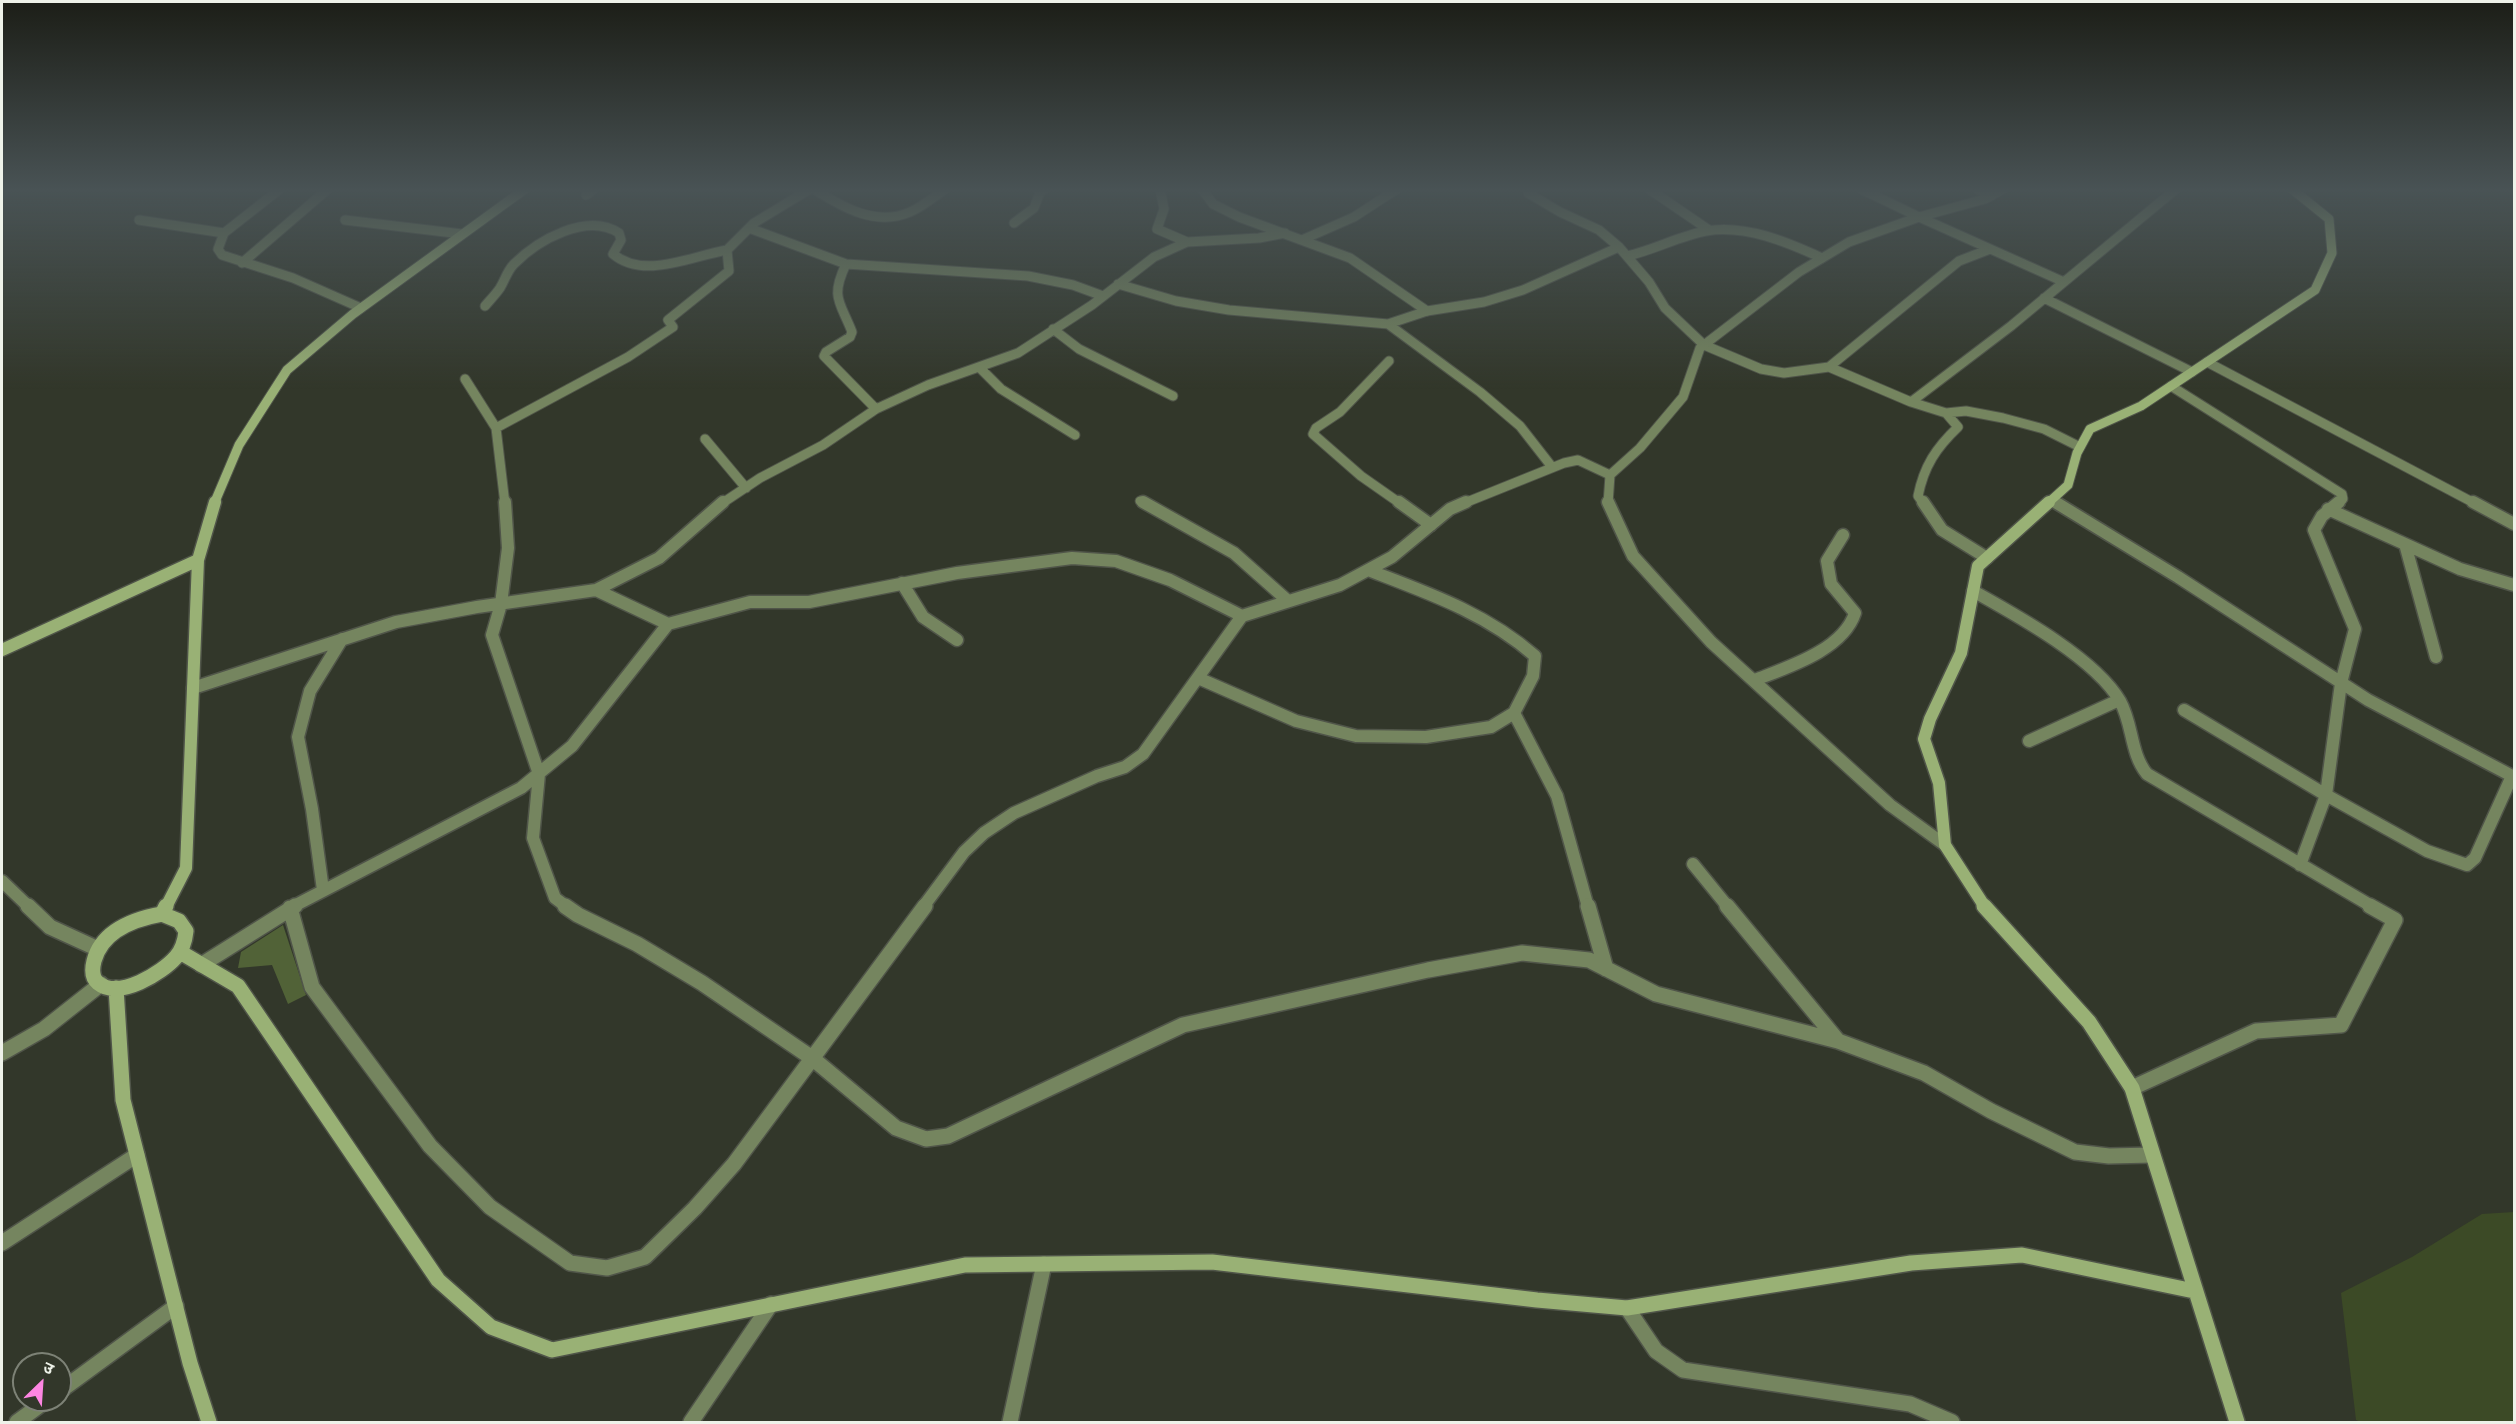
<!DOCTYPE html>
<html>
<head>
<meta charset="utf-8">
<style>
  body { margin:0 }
  #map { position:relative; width:2516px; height:1424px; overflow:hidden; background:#32372a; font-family:Merriweather,"Noto Sans Devanagari",serif }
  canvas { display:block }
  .frame { position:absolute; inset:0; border:3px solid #eef2e9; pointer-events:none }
  .north { position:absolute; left:12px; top:1352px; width:60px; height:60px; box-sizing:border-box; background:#32372a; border:2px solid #7d8276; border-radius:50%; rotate:25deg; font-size:16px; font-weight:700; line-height:24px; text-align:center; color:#eef2e9 }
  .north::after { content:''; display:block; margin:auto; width:21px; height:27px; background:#fd86e2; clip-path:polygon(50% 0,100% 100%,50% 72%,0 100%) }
</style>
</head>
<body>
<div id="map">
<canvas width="2516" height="1424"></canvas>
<div class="frame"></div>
<div class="north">उ</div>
</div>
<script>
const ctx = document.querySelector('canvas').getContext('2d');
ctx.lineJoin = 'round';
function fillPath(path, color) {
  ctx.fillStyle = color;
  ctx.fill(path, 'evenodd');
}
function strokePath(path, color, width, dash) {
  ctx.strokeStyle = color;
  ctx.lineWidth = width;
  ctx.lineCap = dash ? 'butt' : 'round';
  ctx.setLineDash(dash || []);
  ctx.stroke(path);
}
const green = new Path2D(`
  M2514,1212V1422H2361L2356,1420L2341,1293L2412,1257L2482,1214Z`);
const building = new Path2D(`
  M283,925L306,995L288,1004L272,965L238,968L241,952Z`);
const laneFar2 = new Path2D(`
  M280,189L224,233L218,249L222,255L293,278L361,308
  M814,189C842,207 876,227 910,212C922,207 934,197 945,189
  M1160,189L1164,209L1157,229L1187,242
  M1649,189L1709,230
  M1977,189L1991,196
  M1528,193L1560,212L1599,230L1619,247L1649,282L1665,308L1704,345L1761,369L1784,373L1829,367L1911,402L1946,413L1966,411L2003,418L2044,429L2080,447
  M586,195L594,189
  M1919,217L2064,282
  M139,220L224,233
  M345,220L462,234
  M1014,223L1034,208L1040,192L1045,189
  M749,228L846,264L1028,276L1073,285L1103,296
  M1304,239L1354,217L1397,189
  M1627,256C1654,250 1679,236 1706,231C1745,224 1787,242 1822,258
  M242,263L328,189
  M846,264C830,298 840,301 852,332L850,337L826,352L824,356L876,409
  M1118,284L1176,301L1229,310L1388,324L1427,311L1484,302L1523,290L1619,247
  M2044,298L2192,372
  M485,306C490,300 496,294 500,288C505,280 507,271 514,264C538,240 587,212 619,233L621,240L613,254C644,280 691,256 727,250
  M1388,324L1480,392L1520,426L1552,467
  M1053,329L1079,349L1173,396
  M1389,361L1340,412L1316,428L1313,434L1361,476L1401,504
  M2207,362L2476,504
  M979,367L1001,389L1075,435
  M1829,367L1959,261L1990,249
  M465,379L496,428
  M2171,386L2342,494L2343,499L2337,504
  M1911,402L2011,326L2176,189
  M705,439L746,488
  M2051,500L2058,504
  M1140,501L1145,504
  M505,504L496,428L628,357L673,327L668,320L729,271L727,250L754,223L810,189
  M721,504L760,478L823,445L876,409L928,385L1018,353L1092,305L1154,257L1187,242L1259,238L1285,233
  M1462,504L1564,463L1578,460L1610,475
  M1924,504L1918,496C1924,466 1936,448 1958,427L1946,413`);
const laneFar1 = new Path2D(`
  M505,502L508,548L501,604L492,635L539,774L533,838L555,898L567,907
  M1143,502L1234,553L1288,601
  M1399,502L1431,525
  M1923,502L1942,530L1987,558
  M2055,502L2178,577L2368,700L2514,777
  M2473,502L2514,524
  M2328,509L2460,569L2514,585
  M2405,544L2436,657
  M902,583L923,617L957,640
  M596,590L668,624
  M1973,591C2016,615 2095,658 2120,701C2133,724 2130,753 2147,774L2373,907
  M1198,678L1296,721L1356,736L1426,737L1491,727L1514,713L1533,676L1535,656C1486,613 1428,593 1368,570
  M1755,680C1788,667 1843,650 1855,613L1831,584L1827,561L1843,535
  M193,688L396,622L477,607L596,590L659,558L723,502
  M2184,710L2326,795L2427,851L2467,865L2475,858L2512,776
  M1514,713L1557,796L1588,907
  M2029,741L2119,700
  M1693,864L1728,907
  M2300,865L2326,795L2341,683L2355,629L2314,530L2322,516L2339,502
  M323,890L312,809L298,737L310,691L342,639
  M292,907L521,788L572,746L668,624L750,602H809L957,573L1072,558L1116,561L1170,580L1242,616
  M923,907L964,852L984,833L1014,813L1097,776L1125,767L1143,754L1242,616L1340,585L1392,557L1450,509L1466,502`);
const lane = new Path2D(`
  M565,906L578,915L637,944L702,983L812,1058L896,1128L926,1139L948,1136L1183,1025L1428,970L1522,953L1589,960L1656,994L1838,1041L1924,1073L1991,1111L2075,1152L2109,1156L2152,1155
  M1588,906L1606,969
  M1727,906L1838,1041
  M290,908L312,987L430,1146L490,1207L570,1263L607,1268L645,1257L695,1208L734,1164L925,906
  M201,965L295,906
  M2132,1088L2256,1031L2341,1025L2395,920L2370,906
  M2,1243L137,1155
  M1627,1308L1656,1351L1683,1370L1910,1404L1952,1422
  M60,1391L176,1306
  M17,1422L47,1400
  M1010,1422L1044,1264`);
const streetFar2 = new Path2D(`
  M1202,189L1213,204L1239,217L1350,258L1427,311
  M1861,189L1919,217
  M1608,504L1610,475L1640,448L1683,397L1700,348L1799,272L1849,242L1919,217L1985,199L2003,189`);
const streetFar1 = new Path2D(`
  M1608,502L1633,556L1711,642L1890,805L1945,845
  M2,881L29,907`);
const street = new Path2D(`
  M28,906L50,927L98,949
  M2,1053L44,1029L101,984
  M691,1422L771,1304`);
const secondaryFar2 = new Path2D(`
  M214,504L239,445L287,370L353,314L525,189
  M2047,504L2068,485L2077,453L2090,429L2141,406L2315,290L2332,253L2329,219L2292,189`);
const secondaryFar1 = new Path2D(`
  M2,650L198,560
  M166,907L186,868L198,560L215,502
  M1985,907L1945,845L1939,783L1924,739L1930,719L1961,653L1978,566L2049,502`);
const secondary = new Path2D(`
  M1984,906L2089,1022L2132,1088L2237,1422
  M162,914L166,906
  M162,914L179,921L186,931C185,941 183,949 176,957C162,973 119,1000 98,983C92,978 92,969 94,961C102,930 134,919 162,914Z
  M180,952L238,986L438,1280L491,1327L552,1350L965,1265L1212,1262L1537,1300L1627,1308L1911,1263L2022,1255L2194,1291
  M116,988L123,1100L190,1363L209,1422`);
fillPath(green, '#3c4a26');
fillPath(building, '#516237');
strokePath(laneFar2, '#505549', 11);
strokePath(laneFar1, '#505549', 15);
strokePath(lane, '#505549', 18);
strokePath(streetFar2, '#505549', 11);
strokePath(streetFar1, '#505549', 15);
strokePath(street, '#505549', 18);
strokePath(secondaryFar2, '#505549', 11);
strokePath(secondaryFar1, '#505549', 15);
strokePath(secondary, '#505549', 18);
strokePath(laneFar2, '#75855f', 9);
strokePath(laneFar1, '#75855f', 12);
strokePath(lane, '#75855f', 15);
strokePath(streetFar2, '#75855f', 9);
strokePath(streetFar1, '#75855f', 12);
strokePath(street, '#75855f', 15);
strokePath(secondaryFar2, '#99b175', 9);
strokePath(secondaryFar1, '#99b175', 12);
strokePath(secondary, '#99b175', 15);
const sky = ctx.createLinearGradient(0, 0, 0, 389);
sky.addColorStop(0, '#1c1e17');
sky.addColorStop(0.49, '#495355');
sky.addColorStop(1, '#49535500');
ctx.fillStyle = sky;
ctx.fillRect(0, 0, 2516, 389);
</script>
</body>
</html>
